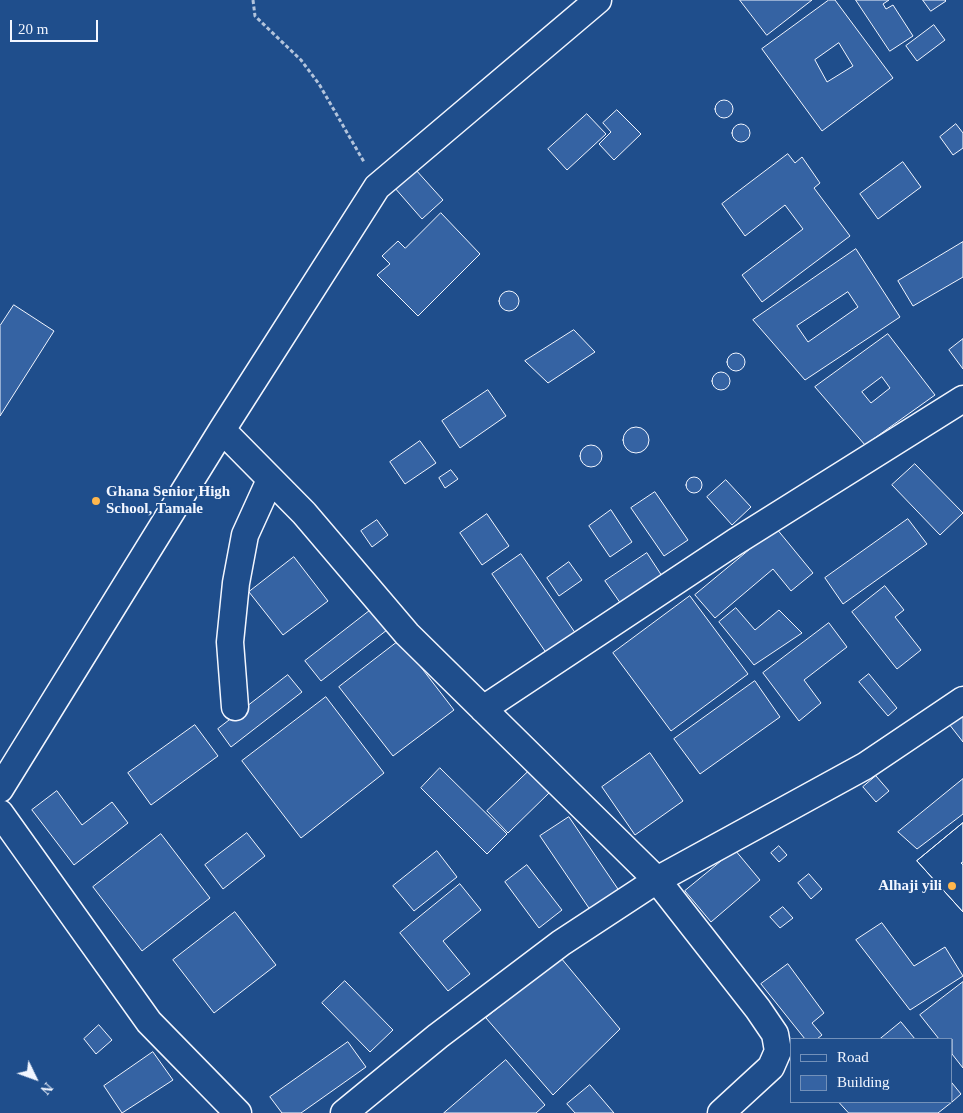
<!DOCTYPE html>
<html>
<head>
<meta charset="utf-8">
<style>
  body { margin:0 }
  #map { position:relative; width:963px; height:1113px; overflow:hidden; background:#1f4e8c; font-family:"Times New Roman",serif }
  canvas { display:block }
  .legend { position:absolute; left:790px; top:1038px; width:162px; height:65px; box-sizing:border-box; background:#1f4e8c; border:1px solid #7391ba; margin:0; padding:6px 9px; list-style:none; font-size:15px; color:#f2f6ff }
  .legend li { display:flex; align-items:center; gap:10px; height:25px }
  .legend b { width:25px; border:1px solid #7391ba }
  .north { position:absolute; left:10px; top:1053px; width:50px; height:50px; -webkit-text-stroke:4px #1f4e8c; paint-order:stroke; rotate:132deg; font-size:14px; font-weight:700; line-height:20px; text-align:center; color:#f2f6ff }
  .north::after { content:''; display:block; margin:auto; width:18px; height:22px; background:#f2f6ff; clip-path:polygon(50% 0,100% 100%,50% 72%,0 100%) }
  .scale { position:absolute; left:10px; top:20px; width:88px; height:22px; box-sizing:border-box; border:2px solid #f2f6ff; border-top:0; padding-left:6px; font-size:15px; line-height:18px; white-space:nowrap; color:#f2f6ff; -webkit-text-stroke:4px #1f4e8c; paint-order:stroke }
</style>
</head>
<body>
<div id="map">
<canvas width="963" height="1113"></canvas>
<ul class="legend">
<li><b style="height:6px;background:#1f4e8c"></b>Road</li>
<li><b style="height:14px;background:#3563a3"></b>Building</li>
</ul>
<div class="north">N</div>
<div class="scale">20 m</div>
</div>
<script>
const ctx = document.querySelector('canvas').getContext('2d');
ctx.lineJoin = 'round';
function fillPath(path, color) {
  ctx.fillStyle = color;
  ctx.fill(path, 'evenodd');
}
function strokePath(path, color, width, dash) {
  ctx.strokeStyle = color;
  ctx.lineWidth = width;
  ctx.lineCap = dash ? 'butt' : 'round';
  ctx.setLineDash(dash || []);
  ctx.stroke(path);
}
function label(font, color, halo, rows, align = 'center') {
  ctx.font = font + ' "Times New Roman",serif';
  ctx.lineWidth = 4;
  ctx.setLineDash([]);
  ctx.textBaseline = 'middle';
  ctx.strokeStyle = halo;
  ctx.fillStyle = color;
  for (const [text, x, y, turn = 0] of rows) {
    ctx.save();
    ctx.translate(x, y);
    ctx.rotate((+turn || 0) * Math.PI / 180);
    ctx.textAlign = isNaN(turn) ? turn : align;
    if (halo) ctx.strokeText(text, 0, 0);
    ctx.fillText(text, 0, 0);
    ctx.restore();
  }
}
const building = new Path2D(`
  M740,0H812L767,35Z
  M829,0H835L893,78L822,131L762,49ZM839,43L853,66L827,82L815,60Z
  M856,0H889L883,4L886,9L893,5L913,36L890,51Z
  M923,0H945L946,1L931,11Z
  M934,25L945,40L917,61L906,46Z
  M715 109a9 9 0 1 1 18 0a9 9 0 1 1-18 0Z
  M617,110L641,134L614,160L599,144L611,132L603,123Z
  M587,114L606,134L567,170L548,149Z
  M732 133a9 9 0 1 1 18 0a9 9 0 1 1-18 0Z
  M956,124L963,133V148L953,155L940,137Z
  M788,154L795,163L802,157L820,183L814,188L850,236L762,302L742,275L803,229L785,205L745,236L722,204Z
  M903,162L921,187L878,219L860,194Z
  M415,169L443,200L422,219L394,187Z
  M441,213L480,254L418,316L377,275L390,264L382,256L398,241L405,248Z
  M963,242V277L913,306L898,281Z
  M856,249L900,317L805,380L753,320ZM848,292L858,307L808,342L797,326Z
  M499 301a10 10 0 1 1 20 0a10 10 0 1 1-20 0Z
  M14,305L54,331L0,416V326Z
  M574,330L595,352L548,383L525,361Z
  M888,334L935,395L865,445L815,387ZM882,377L890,388L871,403L862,392Z
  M963,339V369L949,350Z
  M727 362a9 9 0 1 1 18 0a9 9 0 1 1-18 0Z
  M712 381a9 9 0 1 1 18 0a9 9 0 1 1-18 0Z
  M488,390L506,416L460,448L442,421Z
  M623 440a13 13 0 1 1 26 0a13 13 0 1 1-26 0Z
  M420,441L436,463L405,484L390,462Z
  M580 456a11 11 0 1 1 22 0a11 11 0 1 1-22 0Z
  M915,464L963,513L940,535L892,485Z
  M451,470L458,479L445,488L439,478Z
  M686 485a8 8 0 1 1 16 0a8 8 0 1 1-16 0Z
  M726,480L751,507L732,525L707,497Z
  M655,492L688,540L664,556L631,508Z
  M611,510L632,542L610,557L589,526Z
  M487,514L509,546L482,565L460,533Z
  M908,519L927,544L843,604L825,578Z
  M377,520L388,535L372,547L361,531Z
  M776,528L813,573L791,591L773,569L715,618L695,595Z
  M647,553L662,576L621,604L605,581Z
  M521,554L576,634L547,654L492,574Z
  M294,557L328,601L283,635L249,592Z
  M569,562L582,580L559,596L547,578Z
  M885,586L904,610L895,617L921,650L897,669L852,612Z
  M690,596L748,674L671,731L613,653Z
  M736,608L755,630L779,610L802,633L754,665L719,622Z
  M372,609L387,630L321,681L305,661Z
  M829,623L847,647L804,680L821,703L799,721L763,673Z
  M400,640L454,710L393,756L339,687Z
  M869,674L897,708L888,716L859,682Z
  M288,675L302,692L231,747L218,729Z
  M755,681L780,717L700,774L674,739Z
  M326,697L384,773L301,838L242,761Z
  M963,713V742L949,724Z
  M195,725L218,756L151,805L128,773Z
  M650,753L683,801L635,835L602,787Z
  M440,768L507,834L487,854L421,788Z
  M530,770L550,792L508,833L487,811Z
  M876,776L889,791L876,802L863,787Z
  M963,779V814L917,849L898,832Z
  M57,791L82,825L112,802L128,823L74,865L32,810Z
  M569,817L622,895L593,914L540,836Z
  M963,823V862L961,863L963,865V912L917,861Z
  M963,823V912L917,861Z
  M247,833L265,856L223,889L205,865Z
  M161,834L210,898L142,951L93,887Z
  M779,846L787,855L779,862L771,853Z
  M735,850L760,880L711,922L685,891Z
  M437,851L457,877L414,911L393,886Z
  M527,865L562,910L539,928L505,882Z
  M809,874L822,889L811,899L798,883Z
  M460,884L481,910L443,941L470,974L448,991L400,933Z
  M783,907L793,918L780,928L770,917Z
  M235,912L276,965L214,1013L173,960Z
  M882,923L914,966L945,947L963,976L910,1010L856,940Z
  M561,958L620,1029L553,1095L486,1018Z
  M788,964L824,1013L812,1023L822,1035L817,1039H805L761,984Z
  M345,981L393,1030L370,1052L322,1003Z
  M963,982V1068L952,1054V1039H939L920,1015Z
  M901,1022L915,1039H880Z
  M99,1025L112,1040L96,1054L84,1039Z
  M348,1042L366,1067L301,1113H282L270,1097Z
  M153,1052L173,1080L122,1113L104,1086Z
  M506,1060L545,1105L536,1113H444Z
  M952,1083L961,1094L952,1102Z
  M590,1085L614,1113H575L567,1104Z
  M839,1102H952L938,1113H849Z`);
const path = new Path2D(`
  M253,0L255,16L301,60L319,84L364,162`);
const street = new Path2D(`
  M222,430L304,513L407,634L657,880L758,1009L775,1034L778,1051L771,1067L721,1113
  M235,707L230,642L236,583L245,535L270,480
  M483,709L735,542L963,399
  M0,789L222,430L377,187L598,0
  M0,813L149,1022L238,1113
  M344,1113L438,1036L561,943L657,880L865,766L963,700`);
const markers = [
  [96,501,5,"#ffb74d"],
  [952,886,5,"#ffb74d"]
];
const poiNames = [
  ["Ghana Senior High",106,492],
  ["School, Tamale",106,509],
  ["Alhaji yili",942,886,"right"]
];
fillPath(building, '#3563a3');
strokePath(building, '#f2f6ff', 1);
strokePath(street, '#f2f6ff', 29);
strokePath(path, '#b3c4dc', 3, [4, 2.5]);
strokePath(street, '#1f4e8c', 26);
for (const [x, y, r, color] of markers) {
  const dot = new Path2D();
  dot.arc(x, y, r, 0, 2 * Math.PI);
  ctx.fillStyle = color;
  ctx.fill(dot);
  strokePath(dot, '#1f4e8c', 2);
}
label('bold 15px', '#f2f6ff', '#1f4e8c', poiNames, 'left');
</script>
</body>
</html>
